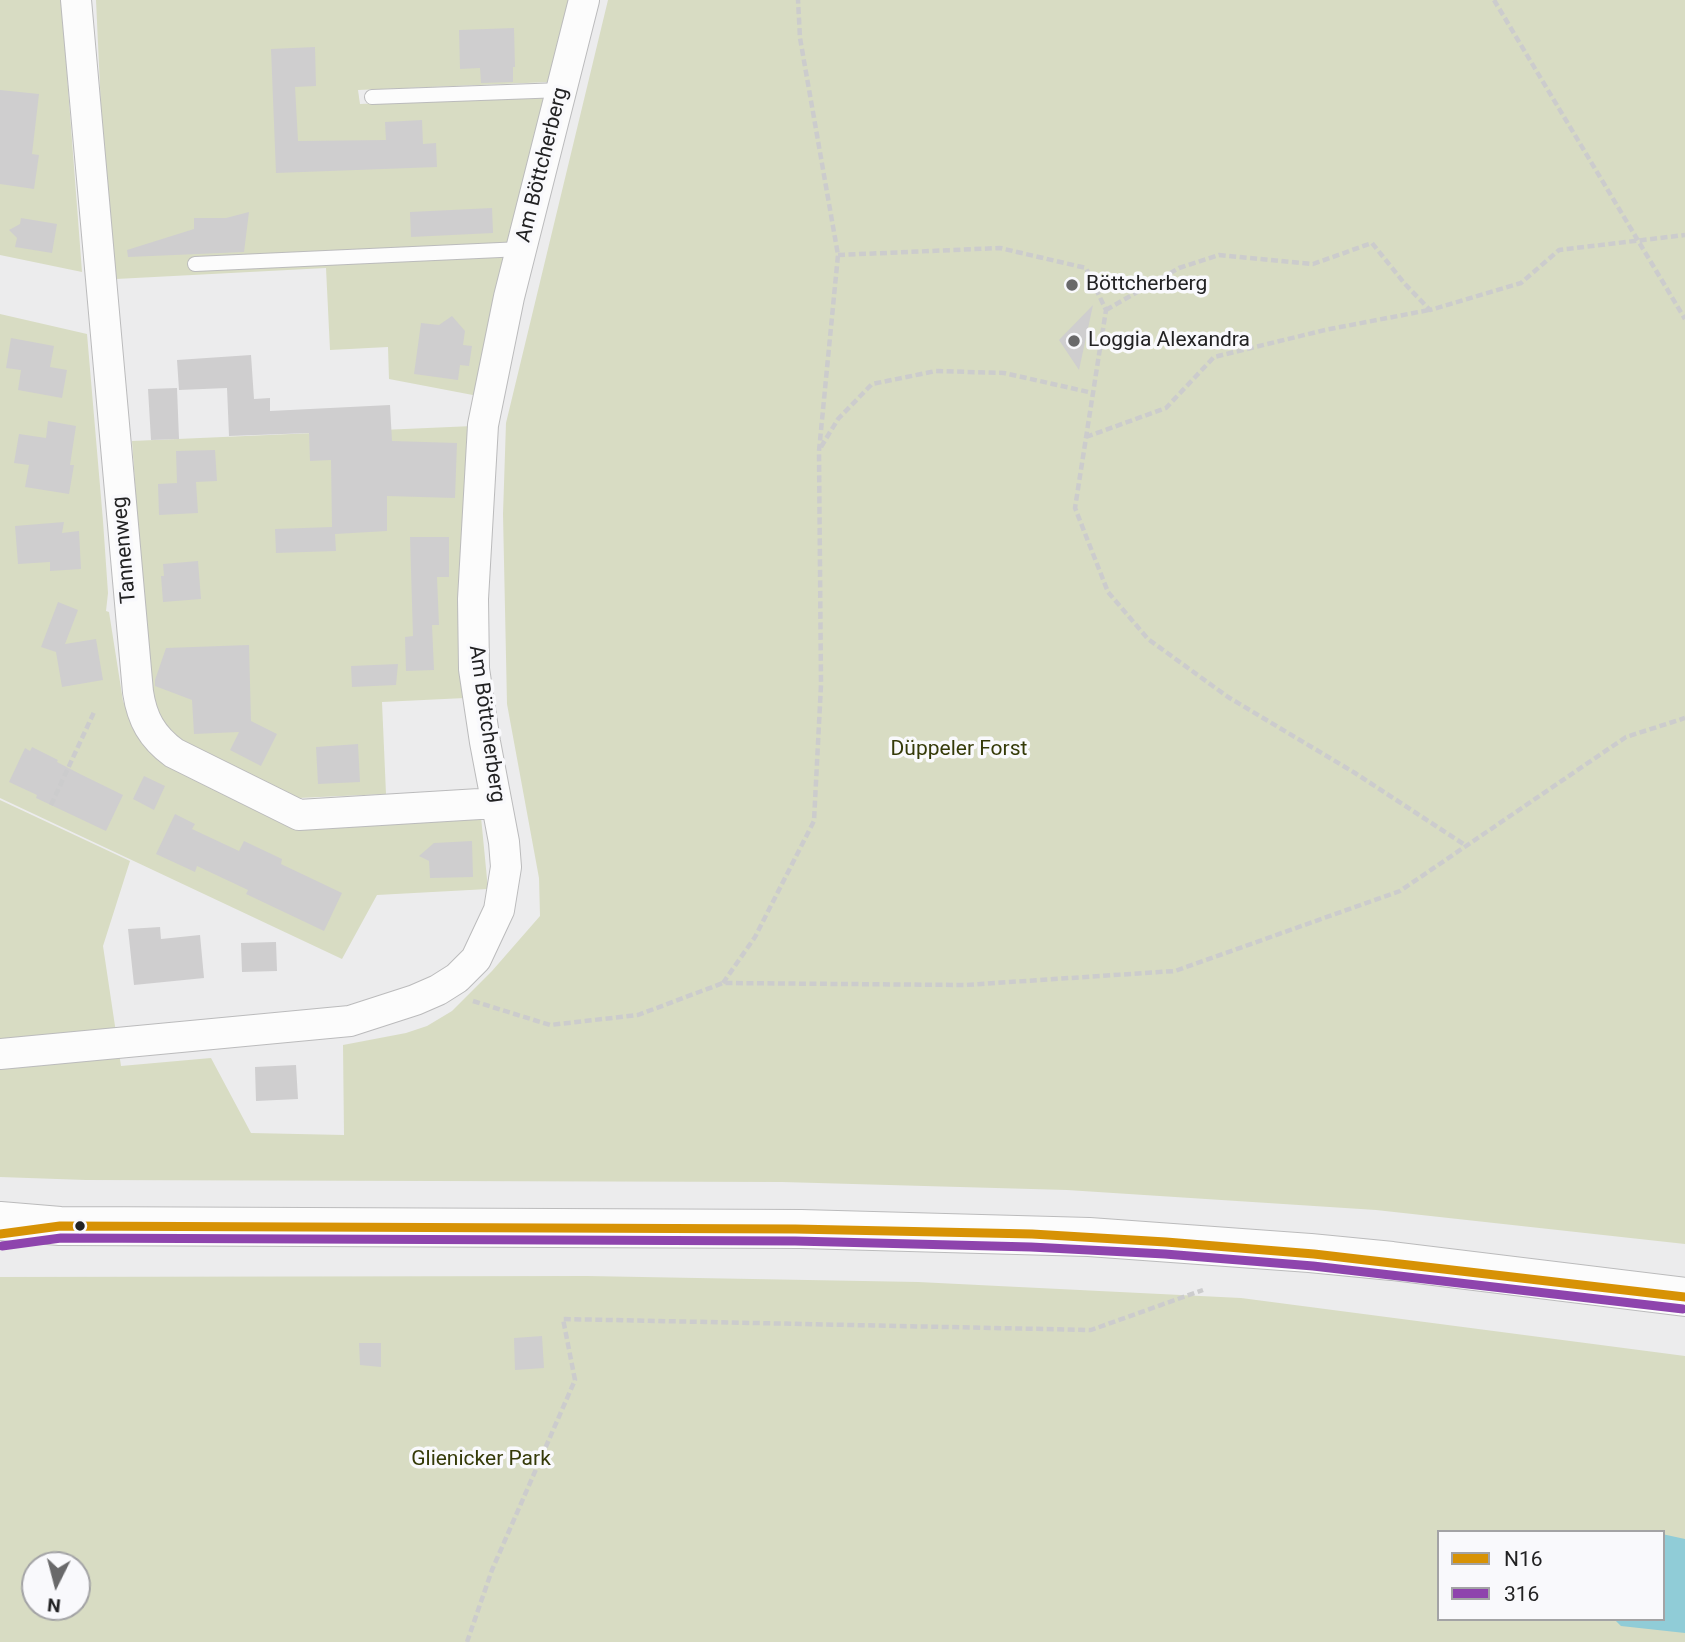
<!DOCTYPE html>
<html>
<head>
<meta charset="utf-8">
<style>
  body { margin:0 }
  #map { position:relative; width:1685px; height:1642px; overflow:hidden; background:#ececed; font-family:Roboto,sans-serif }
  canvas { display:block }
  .legend { position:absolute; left:1437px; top:1530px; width:228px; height:91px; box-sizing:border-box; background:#f9f9fc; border:2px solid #a3a3a5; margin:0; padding:9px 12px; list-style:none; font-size:21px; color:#222223 }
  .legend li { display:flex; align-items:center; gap:14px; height:35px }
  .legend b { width:35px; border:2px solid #a3a3a5 }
  .north { position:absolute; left:21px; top:1551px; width:70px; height:70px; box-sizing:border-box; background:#f9f9fc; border:2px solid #a3a3a5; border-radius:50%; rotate:186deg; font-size:19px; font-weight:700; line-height:28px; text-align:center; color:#222223 }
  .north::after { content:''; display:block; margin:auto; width:24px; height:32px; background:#69696a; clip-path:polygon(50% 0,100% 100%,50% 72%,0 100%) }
</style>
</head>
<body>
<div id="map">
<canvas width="1685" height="1642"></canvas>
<ul class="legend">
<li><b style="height:9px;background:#d79205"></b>N16</li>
<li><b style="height:9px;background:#8e44ad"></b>316</li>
</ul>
<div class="north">N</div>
</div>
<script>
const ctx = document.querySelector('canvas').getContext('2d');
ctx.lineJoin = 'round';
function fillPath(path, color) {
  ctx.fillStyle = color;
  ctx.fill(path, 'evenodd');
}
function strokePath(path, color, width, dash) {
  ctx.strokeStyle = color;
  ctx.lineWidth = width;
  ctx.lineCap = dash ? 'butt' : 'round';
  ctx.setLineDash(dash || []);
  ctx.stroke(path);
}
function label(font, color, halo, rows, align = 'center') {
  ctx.font = font + ' Roboto,sans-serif';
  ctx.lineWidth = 7;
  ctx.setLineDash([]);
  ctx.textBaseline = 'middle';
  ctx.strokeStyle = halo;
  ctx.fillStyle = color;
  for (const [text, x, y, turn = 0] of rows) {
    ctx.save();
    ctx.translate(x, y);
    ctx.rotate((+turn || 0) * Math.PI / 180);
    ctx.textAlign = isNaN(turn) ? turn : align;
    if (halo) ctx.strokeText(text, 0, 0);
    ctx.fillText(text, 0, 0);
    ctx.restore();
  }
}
const green = new Path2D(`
  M0,0H64L63,22L82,272L0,255Z
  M96,0H569L550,82L358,90L360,104L547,96L478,396L389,379L388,347L330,350L326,268L116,279L101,109Z
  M608,0H1685V1244L1376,1210L1067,1190L782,1182L86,1180L0,1177V800L130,861L103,946L121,1066L211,1058L251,1133L344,1135L343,1045L406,1033L427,1026L452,1011L492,971L540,916L539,878L507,704L503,514L506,423Z
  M0,314L87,334L103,521L108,593L106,611L109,612L123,701L136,731L248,804L481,817L488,889L377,895L342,959L0,798Z
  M473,426L465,698L382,702L386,794L298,798L174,736L152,712L147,620L144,610L132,441Z
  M587,1276L918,1282L1241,1298L1685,1356V1642H0V1277ZM1438,1532H1662V1619H1438ZM35,1565H77V1607H35Z`);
const water = new Path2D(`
  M1662,1534L1685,1539V1633L1621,1626L1614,1619H1662Z`);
const building = new Path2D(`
  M514,28L515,67H513V82L481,83L480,68L460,69L459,30Z
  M315,47L316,86L295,87L298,141L386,140L385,122L422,120L423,144L436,143L437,167L276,173L271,49Z
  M0,90L39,94L32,154L39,155L34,189L0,184Z
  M492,208L493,233L411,237L410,212Z
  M249,212L244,252L128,257L127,250L194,229V218H226Z
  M21,218L57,224L52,253L15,247L17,238L9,230L20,224Z
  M1093,305L1079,370L1059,340Z
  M452,316L465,331L463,345L472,346L469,366L460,365L458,380L414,374L421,323L439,325Z
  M11,338L54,346L50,367L67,370L62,398L18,390L21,370L6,368Z
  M251,355L254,399L270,398V411L390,405L392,441L457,443L455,498L387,496V531L335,534L336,551L276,553L275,529L332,527L331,460L310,461L309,433L229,436L227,388L179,390L177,360Z
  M177,388L179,439L151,440L148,389Z
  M48,421L76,426L70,465H74L69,494L25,487L29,465L14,463L19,434L46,438Z
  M215,450L217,481L196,482L198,513L159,515L158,484L177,483L176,451Z
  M64,522L62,533L79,531L81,569L50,571V562L18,564L15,526Z
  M410,537H449V577H437L439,625H432L434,670L406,671L405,637L413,636Z
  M198,561L201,599L163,602L161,576H164L163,564Z
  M58,602L78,610L65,644L96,639L103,680L62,687L56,652L41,647Z
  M249,645L251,721L277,734L261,766L230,750L239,732L194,734L192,700L155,686V680L166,648Z
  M398,664L396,685L352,687L351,666Z
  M358,744L360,782L318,784L316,747Z
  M32,747L58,760L57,762L80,774L123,795L106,831L36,798L37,795L9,782L25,748L30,751Z
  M144,776L165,786L154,810L133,799Z
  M175,814L195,824L192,829L239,851L244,841L282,859L281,864L342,893L324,931L246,894L248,890L197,866L195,872L156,854Z
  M472,841L473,877L430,878L429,861L419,856L434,843Z
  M160,927L161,939L200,935L204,978L134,985L128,929Z
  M276,942L277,971L242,972L241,943Z
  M296,1065L298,1099L256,1101L255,1067Z
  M542,1336L544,1368L515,1370L514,1338Z
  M359,1343H381V1367L360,1365Z`);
const path = new Path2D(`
  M1494,0L1685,319
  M838,255L1000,248L1086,268L1106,310L1075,508L1108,592L1148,639L1228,697L1355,773L1465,845
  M1106,310L1179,268L1219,255L1313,264L1372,243L1405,284L1430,310L1521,283L1559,250L1685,235
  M1086,437L1166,408L1214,357L1325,330L1429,310
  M821,447L838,419L872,384L936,371L1004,373L1093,393
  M51,805L95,710
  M723,983L755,937L814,821L821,685L819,451L838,255L800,38L798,0
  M473,1001L550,1025L638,1015L723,983L965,985L1175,971L1400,891L1626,737L1685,718
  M467,1642L492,1570L575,1380L563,1319L1091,1330L1203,1290`);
const lane = new Path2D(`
  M372,97L562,90
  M195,264L522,249`);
const street = new Path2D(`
  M76,0L138,692C142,719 152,737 174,753L299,815L496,803
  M0,1054L350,1021L415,1000L438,990L457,978L476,959L499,910L506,867L504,842L485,742L474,669L473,599L483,425L509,297L584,0`);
const primary = new Path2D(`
  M0,1221L60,1226L801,1229L1089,1237L1310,1253L1392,1261L1685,1297`);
const bus1 = new Path2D(`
  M0,1234L60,1226L795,1229L1032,1234L1166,1242L1314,1254L1685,1297`);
const bus2 = new Path2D(`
  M2,1246L61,1238L795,1241L1031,1247L1165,1254L1313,1266L1683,1309`);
const markers = [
  [1072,285,7,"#69696a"],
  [1074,341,7,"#69696a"],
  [80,1226,6,"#222223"]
];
const streetNames = [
  ["Am Böttcherberg",543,165,-76],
  ["Tannenweg",125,550,-95],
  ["Am Böttcherberg",486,724,82]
];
const poiNames = [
  ["Böttcherberg",1086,285],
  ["Loggia Alexandra",1088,341]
];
const parkNames = [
  ["Düppeler Forst",959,750],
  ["Glienicker Park",481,1460]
];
fillPath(green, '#d8dcc3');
fillPath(water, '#90ccd7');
fillPath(building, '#cfcecf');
strokePath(lane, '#bbbbbc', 16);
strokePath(street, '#bbbbbc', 32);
strokePath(primary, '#bbbbbc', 40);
strokePath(path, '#cccccd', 4.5, [7, 3.5]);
strokePath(lane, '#fcfcfc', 14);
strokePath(street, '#fcfcfc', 30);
strokePath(primary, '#fcfcfc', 38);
strokePath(bus1, '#d79205', 9);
strokePath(bus2, '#8e44ad', 9);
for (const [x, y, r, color] of markers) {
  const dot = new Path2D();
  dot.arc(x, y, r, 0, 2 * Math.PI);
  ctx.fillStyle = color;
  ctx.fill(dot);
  strokePath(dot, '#f9f9fc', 2.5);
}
label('21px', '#222223', '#f9f9fc', streetNames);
label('21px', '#222223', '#f9f9fc', poiNames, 'left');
label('21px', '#353a08', '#f9f9fc', parkNames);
</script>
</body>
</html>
